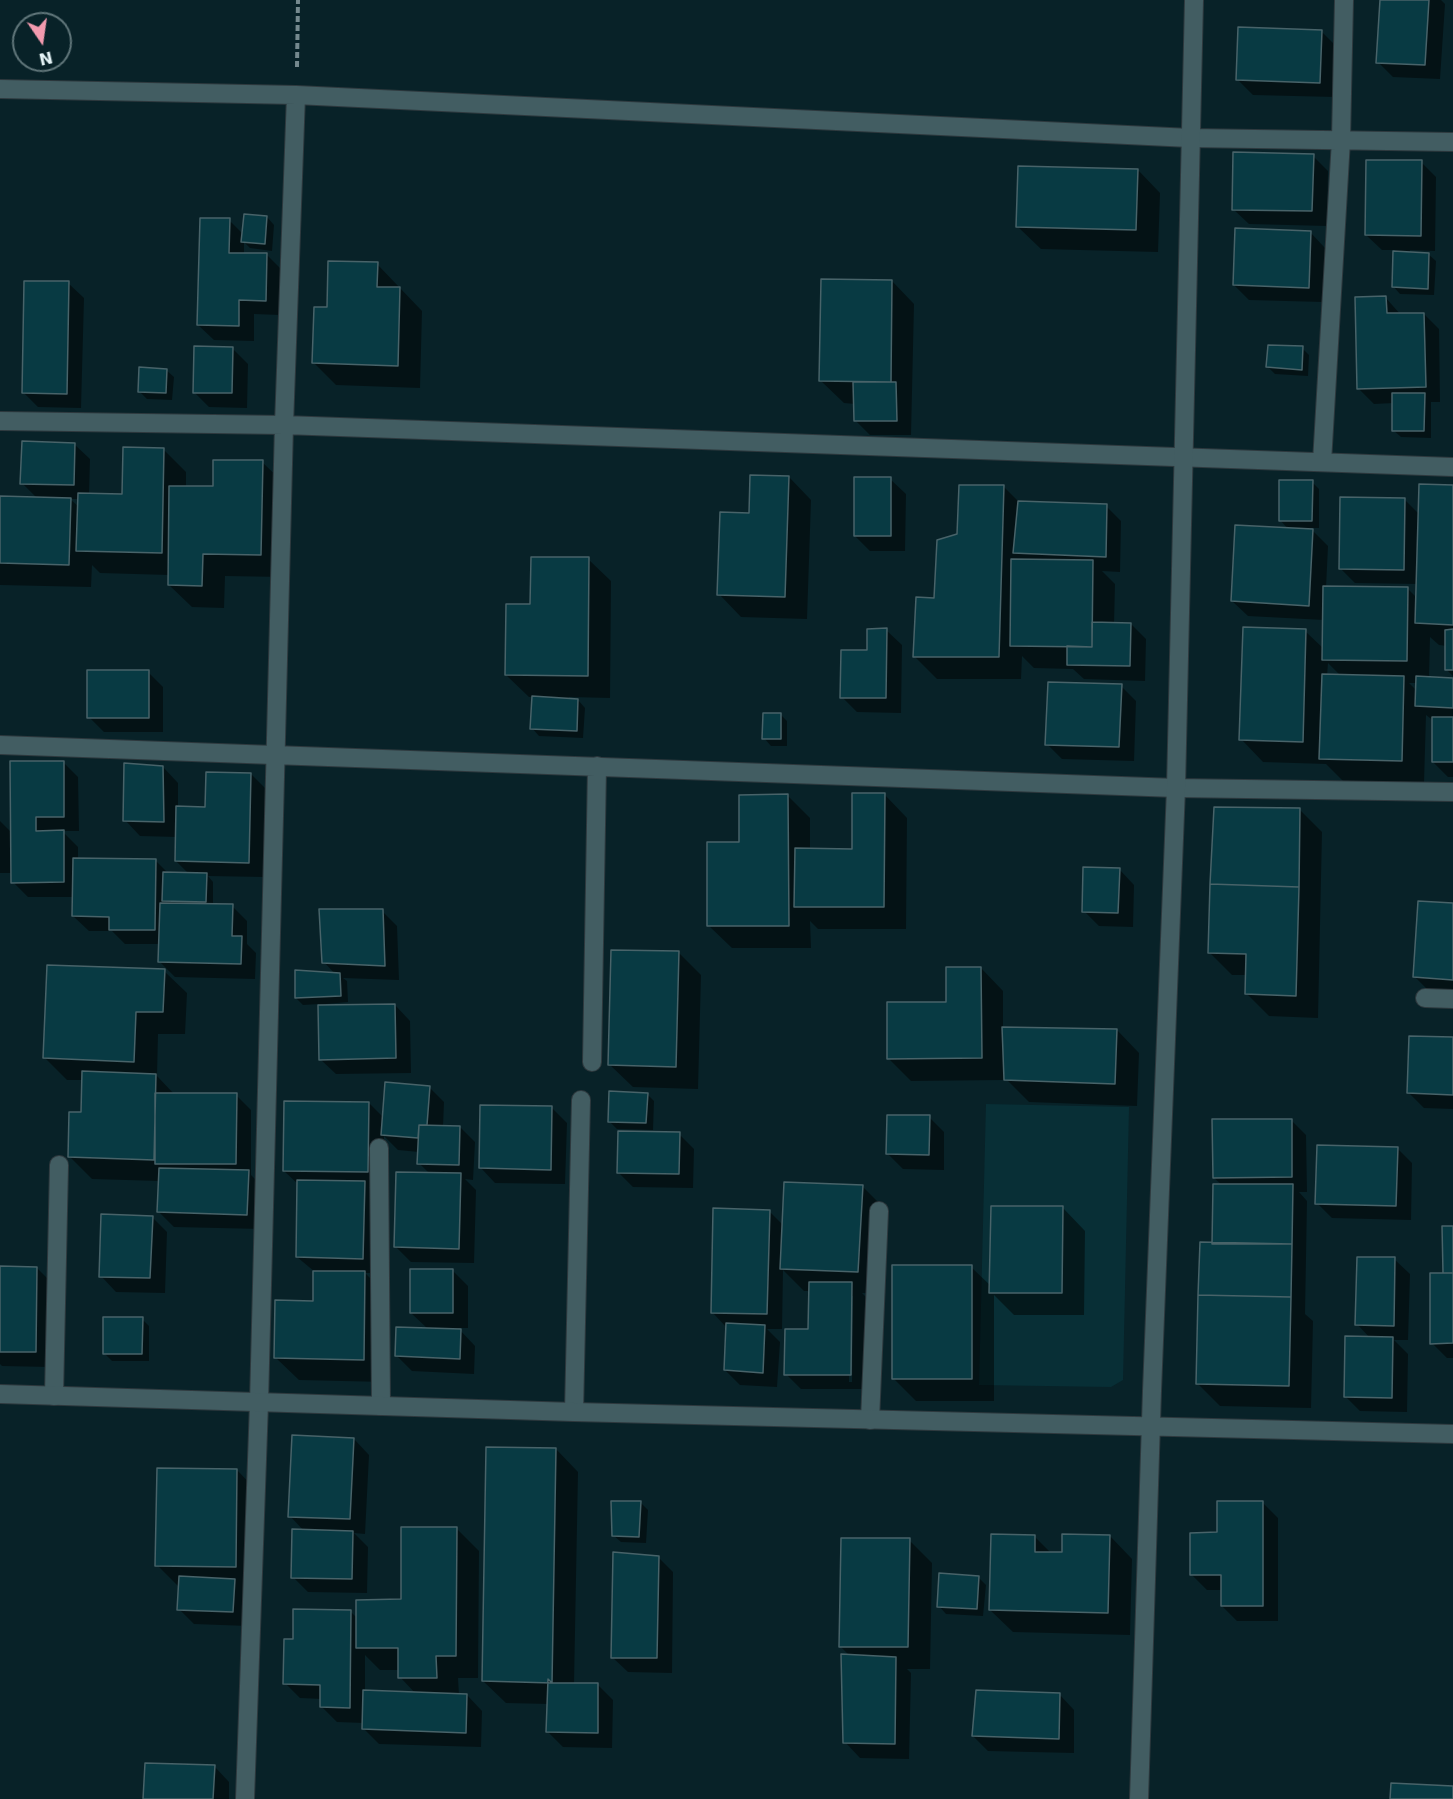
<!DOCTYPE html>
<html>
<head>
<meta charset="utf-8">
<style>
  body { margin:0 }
  #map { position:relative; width:1453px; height:1799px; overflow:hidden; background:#082228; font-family:"DejaVu Sans",sans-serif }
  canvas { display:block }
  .north { position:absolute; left:12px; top:12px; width:60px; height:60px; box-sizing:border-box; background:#082228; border:2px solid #60767a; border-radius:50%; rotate:167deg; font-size:16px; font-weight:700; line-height:24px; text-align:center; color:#e4f3f6 }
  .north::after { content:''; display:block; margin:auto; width:21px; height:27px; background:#f29aae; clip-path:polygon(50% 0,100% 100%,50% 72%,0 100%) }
</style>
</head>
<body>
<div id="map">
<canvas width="1453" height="1799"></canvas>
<div class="north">N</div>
</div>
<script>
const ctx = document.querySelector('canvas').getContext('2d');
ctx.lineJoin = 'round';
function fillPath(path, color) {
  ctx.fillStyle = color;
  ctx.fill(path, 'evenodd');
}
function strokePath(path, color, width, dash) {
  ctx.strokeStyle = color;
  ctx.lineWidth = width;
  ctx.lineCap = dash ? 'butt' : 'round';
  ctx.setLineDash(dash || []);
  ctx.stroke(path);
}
const built = new Path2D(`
  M986,1104L1129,1107L1123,1380L1111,1387L979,1385Z`);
const shadow = new Path2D(`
  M1382,0H1441L1445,4L1440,79L1393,77L1378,62Z
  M1321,31L1336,46L1335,97L1253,95L1238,80Z
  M1313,156L1328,171L1327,226L1249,224L1233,209Z
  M1421,162L1436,177L1435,251L1410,250V253L1428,254L1436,261L1434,295L1400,294L1393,286L1395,250H1382L1366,235Z
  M1138,170L1160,193L1158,252L1041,249L1018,227Z
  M267,217L274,225L272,251L250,248L244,242V254L267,255L282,270L280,315L254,314V341L214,340L198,325L229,220L243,234Z
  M1310,232L1325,248L1323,302L1249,300L1234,285Z
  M377,264L422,311L420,388L336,385L314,363L328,309Z
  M892,281L914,304L911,435H870L855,420V404L844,403L821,381Z
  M68,283L84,298L81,408L38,407L23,392Z
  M1385,297L1401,315L1424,314L1439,329L1440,402H1431V438L1401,437L1393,430L1394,403L1374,404L1359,389Z
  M1302,348L1309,355L1308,376L1275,374L1268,367Z
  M233,349L248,364L247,408L209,407L194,392Z
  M166,370L174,377L172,400L147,399L140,392Z
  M74,444L90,459L89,495L123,496L163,449L186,472V487L214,488L262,462L285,484L283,577L225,576L224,608L192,607L169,585V575L100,573L92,565L91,587L0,585V498H37L22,483ZM70,499H79V507Z
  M789,477L811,500L807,619L741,617L719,594L750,514Z
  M890,479L906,494L905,551H870L855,536Z
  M1312,482L1319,489V528H1310L1328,546L1326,588L1408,589L1417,598L1418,584L1355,583L1340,568L1405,500L1420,515L1453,487V676L1447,670V646L1439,645L1430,637L1429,678L1453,680V777H1448L1433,762L1434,721L1426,715L1424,783L1343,781L1326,764L1263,762L1241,739L1305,631L1324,649V620L1248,616L1232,601L1289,530L1280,520ZM1328,663L1341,676H1327ZM1409,683H1417V691Z
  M1003,486L1019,502L1106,506L1121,521L1120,572L1102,571L1115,584L1114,624H1131L1146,639L1145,681L1084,679L1073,669L1034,668L1022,656L1021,679H937L914,656L959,535Z
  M588,559L611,581L610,698L569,697L568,700H578L585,708L583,738L539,736L532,728L534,697H529L506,675L532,605Z
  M886,630L902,645L901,713L857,712L842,697L869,651Z
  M148,672L163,687V732H104L89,717Z
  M1121,686L1136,701L1134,761L1062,759L1047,744Z
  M780,714L787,721V746H771L764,738Z
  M63,762L78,777L79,831H62L78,847V859L155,860L168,873L189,874L176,861L177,837L140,836L125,820L163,767L178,783V808H206L251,774L266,789L264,877L208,876L213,882V905L232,906L247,921V944L256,953L255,979L175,977L160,962V944H125L112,931H89L73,916L74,897H28L13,882V873H0V821L12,833Z
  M787,795L810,818V850H853L885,795L907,818L906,929H818L810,921L811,948H732L709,926L740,843Z
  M1299,809L1322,832L1318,1018L1269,1016L1247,994V975H1232L1209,952Z
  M1119,869L1134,885L1133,927L1099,926L1084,911Z
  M1453,905V994L1430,992L1415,977Z
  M382,911L397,926L399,980L343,978L347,981L348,1002L326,1004V1006L395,1005L410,1021L411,1073L336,1074L320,1059L319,1004L303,1005L296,998L335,974L324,962Z
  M678,952L701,975L698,1089L633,1087L610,1065Z
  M981,968L1003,991V1029L1117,1030L1139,1053L1137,1106L1029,1102L1004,1077V1080L911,1081L888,1058L947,1003Z
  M164,971L187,993L185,1034H158L157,1076L175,1095H236L251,1110V1175L263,1187L262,1229L174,1227L159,1212L160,1181L92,1179L69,1156L82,1114L84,1080H67L44,1057Z
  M1453,1038V1109L1424,1108L1409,1093Z
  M429,1087L444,1102L443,1127H460L475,1142L473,1180L465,1179L476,1190L474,1263L411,1262L396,1247L430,1174L419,1163V1152L398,1150L384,1136L383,1187H369L380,1198L378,1273H365L387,1295L386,1382L299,1380L276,1358L314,1302L315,1272L297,1257L299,1185L284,1171L369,1103L384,1118Z
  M647,1094L654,1101L653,1130L617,1129L610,1122Z
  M552,1108L567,1123L565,1184L495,1183L480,1167Z
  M929,1117L944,1132V1170L903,1169L888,1154Z
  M1291,1120L1306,1135L1307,1192H1299L1307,1201L1305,1314L1313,1321L1311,1408L1220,1406L1198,1384L1222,1185L1214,1178Z
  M679,1134L694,1149L693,1188L633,1187L618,1172Z
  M1397,1148L1412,1163L1411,1220L1332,1218L1317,1203Z
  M862,1186L885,1209L881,1294L862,1293L867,1298L866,1389H801L786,1374L810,1330V1291H804L783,1270L782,1329H767L780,1342L777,1387L740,1385L725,1370L727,1328L712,1312L769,1211L783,1225ZM850,1296H853L852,1382H849Z
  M1063,1208L1085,1231L1084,1315H1014L994,1295V1401H916L894,1379L971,1267L991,1286Z
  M152,1217L167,1232L165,1293L116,1292L101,1276Z
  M1453,1228V1358H1447L1432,1343Z
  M1394,1259L1410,1274L1408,1340H1394L1408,1354L1407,1412L1360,1411L1345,1396L1370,1338L1357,1324Z
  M0,1268H37L52,1283L50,1367L2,1366L0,1364Z
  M453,1271L468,1286V1328H458L475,1346L474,1374L412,1371L397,1356L428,1329L411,1313Z
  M142,1319L149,1326V1361H112L104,1353Z
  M354,1439L369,1455L365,1534L354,1533L368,1547L367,1593L308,1592L293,1577L304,1531L290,1516Z
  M556,1449L578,1472L574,1684L598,1685L613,1700L612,1748L563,1747L548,1732L549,1704L506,1703L483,1681Z
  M237,1470L259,1493L258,1589H243L249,1595L248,1626L194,1624L179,1609L180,1588L157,1565Z
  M641,1503L648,1510L646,1543L621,1542L613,1535Z
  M1263,1503L1278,1518V1621H1237L1222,1606V1590H1207L1192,1575L1219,1534Z
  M456,1528L479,1551L478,1678H458L459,1695H467L482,1711L481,1747L379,1744L363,1728L364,1723L337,1722L322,1707V1699L300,1698L285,1683L294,1640L351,1612L358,1619L402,1601ZM365,1655L380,1670H400V1677L416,1694L365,1692Z
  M1110,1536L1132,1559L1130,1635L1013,1632L990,1610L1035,1537L1052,1554H1063Z
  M909,1540L932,1563L930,1669H907L911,1673L909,1759L860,1758L845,1742L850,1656L840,1646Z
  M658,1557L673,1572L672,1673L628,1672L612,1657Z
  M978,1577L986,1585L983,1616L946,1614L939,1606Z
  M1059,1694L1074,1710V1753L988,1751L973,1736Z
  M214,1766L229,1782V1799H145Z`);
const building = new Path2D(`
  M1380,0H1429L1425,65L1376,63Z
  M1238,27L1322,30L1320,83L1236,80Z
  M1233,152L1314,154L1312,211L1232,210Z
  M1366,160H1422L1421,236L1365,235Z
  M1018,166L1138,169L1136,230L1016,227Z
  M244,214L267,216L265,244L241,242Z
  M200,218H230L229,253H267L266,301L239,300V326L197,325Z
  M1235,228L1311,231L1309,288L1233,285Z
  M1393,251L1429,253L1428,289L1392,287Z
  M328,261L378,262L377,287H400L398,366L312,363L314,307H327Z
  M821,279L892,280L891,382L819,381Z
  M24,281H69L67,394L22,393Z
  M1386,296L1387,313H1424L1426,387L1357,389L1355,297Z
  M1268,345L1303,346L1302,370L1266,367Z
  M194,346L233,347L232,393H193Z
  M139,367L167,369L166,393L138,392Z
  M853,382H896L897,421H854Z
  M1392,393H1425L1424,431H1392Z
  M22,441L75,443L74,485L20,484Z
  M123,447L164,448L162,553L76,551L78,493L122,494Z
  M213,460H263L261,555L203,554L202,586L168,585L169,486H213Z
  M750,475L789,476L785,597L717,595L720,512L749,513Z
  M854,477H891V536H854Z
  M1279,480H1313L1312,521H1279Z
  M1419,484L1453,485V625L1415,623Z
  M959,485H1004L999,657H913L916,597L934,598L937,540L957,534Z
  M0,496L71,498L69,565L0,563Z
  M1340,497L1405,498L1404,570L1339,569Z
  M1018,501L1107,504L1106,557L1013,553Z
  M1235,525L1313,529L1309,606L1231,601Z
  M531,557H589L588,676L505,675L506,604H530Z
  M1011,559L1093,560L1092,647L1010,646Z
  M1323,586L1408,587L1407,661L1322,660Z
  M1092,622L1131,623L1130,666L1067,665V646L1092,647Z
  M1243,627L1306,629L1303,742L1239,740Z
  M887,628L886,698H840L841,650H867V629Z
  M1453,629V670H1445V630Z
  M87,670H149V718H87Z
  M1322,674L1404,676L1402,761L1319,759Z
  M1416,676L1453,678V708L1415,706Z
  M1048,682L1122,684L1119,747L1045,745Z
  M532,696L578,699L577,731L530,729Z
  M763,713H781V739H762Z
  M1432,717H1453V762H1432Z
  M10,761H64V817H36V831L64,830V882L11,883Z
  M124,763L163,766L164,822L123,821Z
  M206,772L251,773L249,863L175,861L176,806L205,807Z
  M852,793H885L884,907H794L795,848L852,849Z
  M788,794L789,926H707V842H739V795Z
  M1214,807L1300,808L1299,887L1210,884Z
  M73,858L156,859L155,930H109V917L72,916Z
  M1083,867L1120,868L1118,913L1082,912Z
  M163,872L207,873L206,902L162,901Z
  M1210,884L1299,887L1296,996L1245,994L1246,954L1208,953Z
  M1418,901L1453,903V980L1413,977Z
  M160,903L233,904L232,936H242L241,964L158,962Z
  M319,909H383L385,966L322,963Z
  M611,950L679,951L676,1067L608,1065Z
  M47,965L165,969L163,1012H136L134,1062L43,1058Z
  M946,967H981L982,1058L887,1059V1002H946Z
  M295,970L340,973L341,996L295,998Z
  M395,1004L396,1058L319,1060L318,1005Z
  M1002,1027L1117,1029L1115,1084L1004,1080Z
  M1409,1036L1453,1037V1095L1407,1093Z
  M82,1071L156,1074L154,1160L68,1157L69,1112H81Z
  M385,1082L430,1086L427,1125H419L418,1138L381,1135Z
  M609,1091L648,1093L646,1123L608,1122Z
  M155,1093H237L236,1164H155Z
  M284,1101L369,1102L368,1172L283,1171Z
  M480,1105L552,1106L551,1170L479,1168Z
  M887,1115H930L929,1155L886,1154Z
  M1212,1119H1292V1177L1213,1178Z
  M419,1125L460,1126L459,1165L417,1164Z
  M618,1131L680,1132L679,1174L617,1173Z
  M1317,1145L1398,1147L1396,1206L1315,1204Z
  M159,1168L249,1170L247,1215L157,1212Z
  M396,1172L461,1173L459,1249L394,1247Z
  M297,1180L365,1181L363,1259L296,1257Z
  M784,1182L863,1185L858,1272L780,1269Z
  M1213,1184H1293L1292,1244H1212Z
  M991,1206H1063L1062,1293H989Z
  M713,1208L770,1210L767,1314L711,1313Z
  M101,1214L153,1216L150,1278L99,1277Z
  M1442,1226H1453V1273H1443Z
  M1200,1242L1292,1244L1291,1297L1198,1295Z
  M1357,1257H1395L1394,1326L1355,1325Z
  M892,1265H972V1379H892Z
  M0,1266L37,1267L36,1352H0Z
  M410,1269H453V1313H410Z
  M313,1271H365L364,1360L274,1358L275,1300L313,1301Z
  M1430,1273H1453V1343L1430,1344Z
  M809,1282H852L851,1375H784L785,1329H808Z
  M1198,1295L1291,1297L1289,1386L1196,1384Z
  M103,1317H143L142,1354H103Z
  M726,1323L765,1325L763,1373L724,1370Z
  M396,1327L461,1329L460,1359L395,1356Z
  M1345,1336L1393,1337L1392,1398L1344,1397Z
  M292,1435L354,1438L350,1519L288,1517Z
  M486,1447L556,1448L552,1683L482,1681Z
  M157,1468L237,1469L236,1567L155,1566Z
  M611,1501H641L639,1537L612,1536Z
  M1217,1501H1263V1606H1221V1575H1190V1533L1217,1532Z
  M401,1527H457L456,1656H436L437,1678H398V1648H356V1600L401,1599Z
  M292,1529L353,1531L352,1579L291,1578Z
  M991,1534L1035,1535V1552H1062V1534L1110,1535L1108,1613L989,1610Z
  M841,1538H910L908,1647H839Z
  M613,1552L659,1556L657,1658H611Z
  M939,1573L979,1576L977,1609L937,1607Z
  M179,1576L235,1579L233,1612L177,1610Z
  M293,1609L351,1610L350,1708L320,1707V1685L283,1684L284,1639H293Z
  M841,1654L896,1657L895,1744L843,1743Z
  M548,1679L552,1683H598V1733L546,1732Z
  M363,1690L467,1694L466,1733L362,1729Z
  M976,1690L1060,1693L1059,1739L972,1736Z
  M145,1763L215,1765L213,1799H143Z
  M1391,1783L1453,1786V1799H1390Z`);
const path = new Path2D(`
  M297,67L298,0`);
const street = new Path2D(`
  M0,89L296,95L1190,138L1453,142
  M0,421L284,425L1453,467
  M1322,462L1341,140L1344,0
  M0,745L1176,788L1453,792
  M1425,998L1453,999
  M592,1062L597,766
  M379,1148L381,1406
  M54,1396L59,1165
  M574,1412L581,1100
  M870,1420L879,1211
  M245,1799L259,1403L284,425L296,95`);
const secondary = new Path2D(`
  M0,1394L574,1412L1453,1434
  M1139,1799L1152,1391L1176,788L1194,0`);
fillPath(built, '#082f36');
fillPath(shadow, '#0007');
fillPath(building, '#083a43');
strokePath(building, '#486369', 1.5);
strokePath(street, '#2e393e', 20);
strokePath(secondary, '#2e393e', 20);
strokePath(path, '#75898e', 4, [6, 3]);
strokePath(street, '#425d62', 18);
strokePath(secondary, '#425d62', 18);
</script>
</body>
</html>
